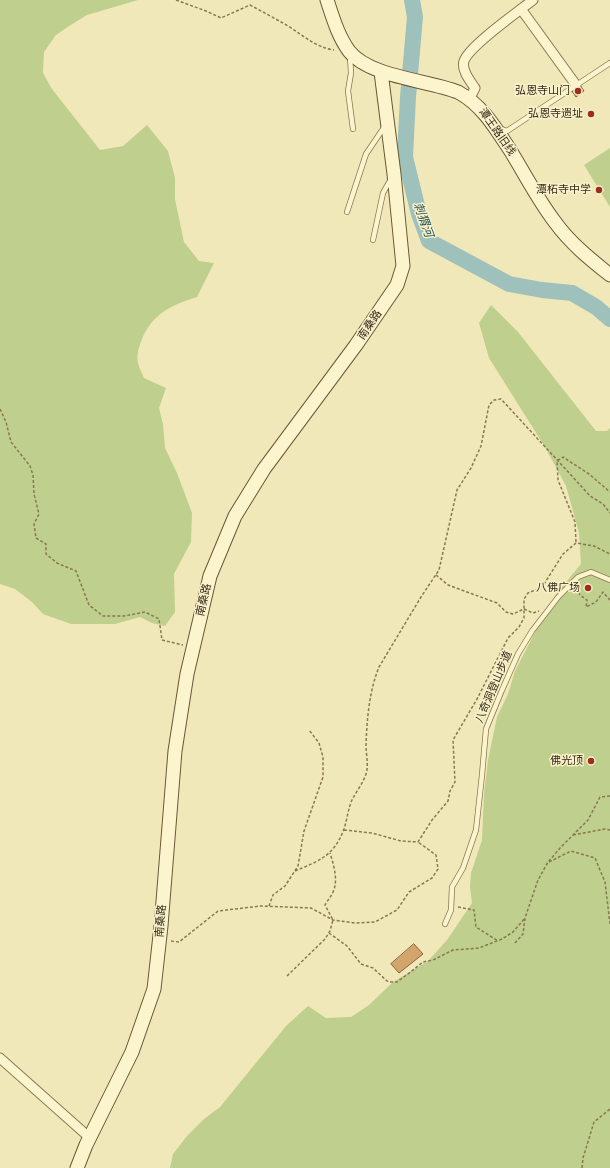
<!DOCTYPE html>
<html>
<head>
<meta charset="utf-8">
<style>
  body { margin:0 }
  canvas { display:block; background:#f1e8b9 }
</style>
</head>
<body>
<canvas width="610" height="1168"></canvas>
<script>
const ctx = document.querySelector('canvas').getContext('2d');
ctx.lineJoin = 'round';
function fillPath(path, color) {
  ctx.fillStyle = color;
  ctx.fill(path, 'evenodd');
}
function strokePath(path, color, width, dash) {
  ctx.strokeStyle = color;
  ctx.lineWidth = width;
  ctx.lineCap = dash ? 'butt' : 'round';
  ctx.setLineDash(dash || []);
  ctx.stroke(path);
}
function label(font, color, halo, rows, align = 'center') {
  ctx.font = font + ' "Libre Baskerville","Noto Sans SC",serif';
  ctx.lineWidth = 3;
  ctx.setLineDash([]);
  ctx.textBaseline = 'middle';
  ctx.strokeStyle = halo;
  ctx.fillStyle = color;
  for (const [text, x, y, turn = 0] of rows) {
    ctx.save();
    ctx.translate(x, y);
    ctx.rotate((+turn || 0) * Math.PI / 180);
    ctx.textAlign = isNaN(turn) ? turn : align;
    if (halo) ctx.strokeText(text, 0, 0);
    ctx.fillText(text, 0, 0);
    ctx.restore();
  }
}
const green = new Path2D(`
  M0,0H138L87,15L69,26L56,35L44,52L43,73L52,89L100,150L123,146L147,125L168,151L175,178V199L184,242L199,261L214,263L197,297C172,305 153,313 142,339C139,347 136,355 138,363C139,368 142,373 144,378L166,388L159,408L163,424L165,448L177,473L192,513L191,542L174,574L175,612L165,626L152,623L140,617L115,624H71L43,614L32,602L15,589L0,584Z
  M610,148V207L584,165Z
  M491,305L518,332L596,431H607L610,428V1168H170L173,1154L187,1136L204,1119L220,1107L286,1026L308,1006L326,1018L351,1017L369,1005L393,982L428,961L447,940L472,903L470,887L471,873L482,840L484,794L488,760L497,717L508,694L515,671L546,611L557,593L581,564L579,533L566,486L545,447L489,358L479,323Z`);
const river = new Path2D(`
  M412,0L415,17L408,97L405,157L419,214L429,241L509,284L542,290L572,293L596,307L610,319`);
const building = new Path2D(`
  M580,85L584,91L576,97L572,91Z
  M414,944L423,954L399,973L391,964Z`);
const path = new Path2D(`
  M176,0L206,11L221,18L250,5C263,12 276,19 288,26C304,36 315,47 334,50
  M0,409L6,422L11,442L30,466L33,475L34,494L39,514L34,524L36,538L46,544V554L57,563L76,571L89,605L103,616H124L145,612L159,619L162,640L183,645
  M576,542L575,522L558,480L557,461L563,457L589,474L610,492
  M436,575L448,585L497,603L506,612L513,614L524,609L533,613L539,611
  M576,588L580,595L587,600L586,607L596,602L603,592L610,600
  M344,830L372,833L401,841L418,842L432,820L448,801L450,791L455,782L453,740L477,699L508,638L519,627L524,618V599L528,593L538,589L544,584L563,554L576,543L594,546L610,554
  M573,835L605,829L610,830
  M549,862L571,851L595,858L605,882L610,924
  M295,871C319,861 334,856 344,829C347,820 348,809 352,800C357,790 365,781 367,770C368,762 366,753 366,745C367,719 369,692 379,667L421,597L439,570L457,490L471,468L481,446L489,405L494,400L501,399L571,475L590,496L603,504L610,513
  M269,906L273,895L285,886L298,866L304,831L323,777V757L319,743L309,730
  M458,907L474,910L476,927L498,941
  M329,933L347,946L361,964L373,968L387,981L391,982H397L408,974L423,962L433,960L453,950L479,948L502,939L513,932L525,918
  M171,941L179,942L218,911L261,906L311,908L333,920L355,923L375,922L397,910L409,892L432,878L438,869L436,855L418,842
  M515,943L523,934L525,918L538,880L548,862L561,847L588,820L600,797L610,796
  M287,976L325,939L330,931L333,920L325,905C327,901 330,898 332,894C339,882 334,866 330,853
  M582,1168L583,1158L594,1122L610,1109`);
const lane = new Path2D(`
  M350,56L351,73L348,91L353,129
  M499,128L507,131L610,63
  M347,212L366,154L385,126
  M373,240L383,193L392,177
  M445,924L451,910L452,887L463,868L476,830L482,775L486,729L502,690L518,654L532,631L559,596L578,577L591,572L610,580`);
const street = new Path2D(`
  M521,9L576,85
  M470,98L475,88C470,81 461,70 464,61C469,46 519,11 533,0
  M0,1058L90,1138`);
const secondary = new Path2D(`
  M327,0C333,18 338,36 349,51C369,77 427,80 458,92C482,105 495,127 510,150C525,174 538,200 555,222C570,243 590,259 610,275
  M77,1168L86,1145L132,1052L154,989L161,926L175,751L187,674L210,576L235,516L264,469L356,345L397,285L403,266L394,174L381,72`);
const markers = [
  [578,91,4,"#9d2e1e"],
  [591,114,4,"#9d2e1e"],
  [599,190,4,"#9d2e1e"],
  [588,588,4,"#9d2e1e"],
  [591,761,4,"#9d2e1e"]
];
const poiNames = [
  ["弘恩寺山门",570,91],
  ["弘恩寺遗址",583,114],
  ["潭柘寺中学",591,190],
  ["八佛广场",580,588],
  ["佛光顶",583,761]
];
const streetNames = [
  ["潭王路旧线",497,132,55],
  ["南桑路",370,325,-56],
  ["南桑路",204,600,-77],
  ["八奇洞登山步道",494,687,-67],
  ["南桑路",161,921,-85]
];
const waterNames = [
  ["刺猬河",423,220,70]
];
fillPath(green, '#bfcf8d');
strokePath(river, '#9ec1bb', 16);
fillPath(building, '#d3a46c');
strokePath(building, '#8a6337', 1);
strokePath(lane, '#897753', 6);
strokePath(street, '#897753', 11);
strokePath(secondary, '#6a5736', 15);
strokePath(path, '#897753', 1.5, [3, 2]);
strokePath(lane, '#fcf4cd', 4.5);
strokePath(street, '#fcf4cd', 9);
strokePath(secondary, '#fcf4cd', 13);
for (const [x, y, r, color] of markers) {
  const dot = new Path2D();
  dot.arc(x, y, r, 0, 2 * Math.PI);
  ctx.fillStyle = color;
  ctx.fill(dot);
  strokePath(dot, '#f8f1c9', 1.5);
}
label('11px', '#362b19', '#f8f1c9', poiNames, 'right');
label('11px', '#362b19', '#f8f1c9', streetNames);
label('italic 12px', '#275458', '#f8f1c9', waterNames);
</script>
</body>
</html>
